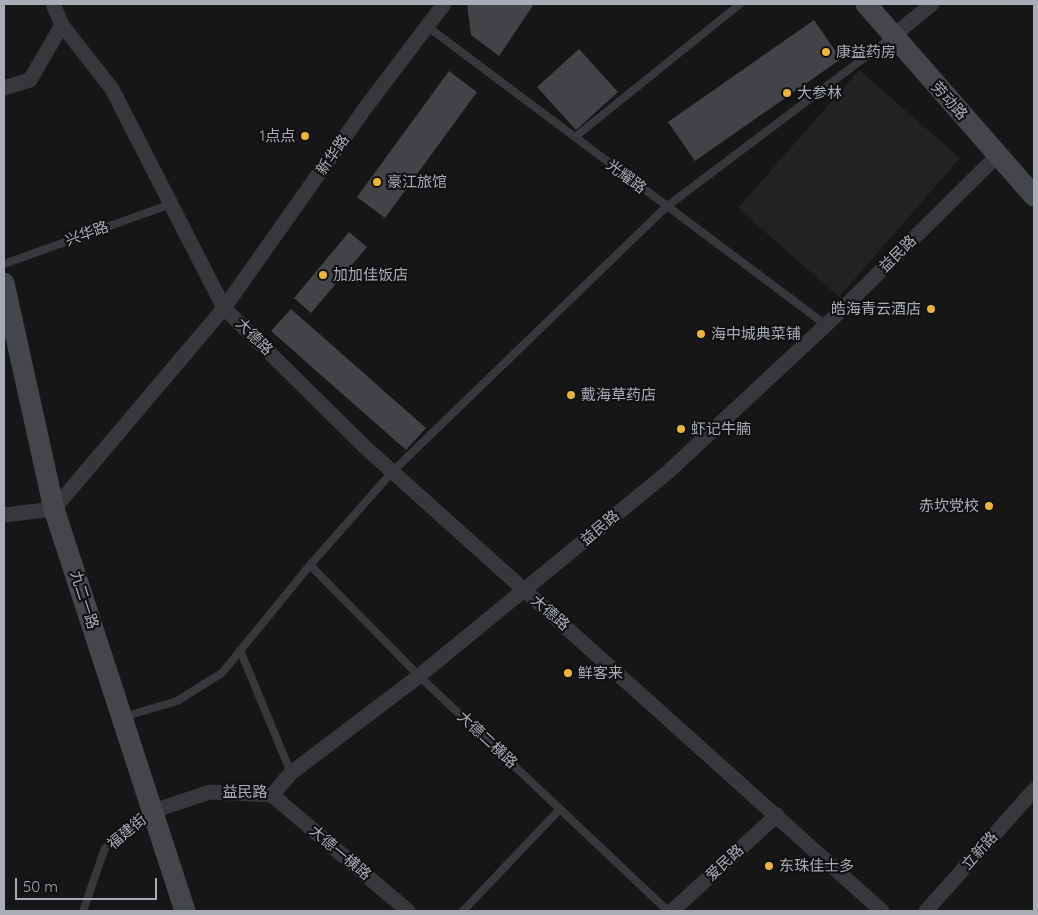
<!DOCTYPE html>
<html>
<head>
<meta charset="utf-8">
<style>
  body { margin:0 }
  #map { position:relative; width:1038px; height:915px; overflow:hidden; background:#161617; font-family:Quicksand,sans-serif }
  canvas { display:block }
  .frame { position:absolute; inset:0; border:5px solid #a8acb7; pointer-events:none }
  .scale { position:absolute; left:15px; top:878px; width:142px; height:22px; box-sizing:border-box; border:2px solid #a8acb7; border-top:0; padding-left:6px; font-size:15px; line-height:18px; white-space:nowrap; color:#a8acb7; -webkit-text-stroke:4px #111112; paint-order:stroke }
</style>
</head>
<body>
<div id="map">
<canvas width="1038" height="915"></canvas>
<div class="frame"></div>
<div class="scale">50 m</div>
</div>
<script>
const ctx = document.querySelector('canvas').getContext('2d');
ctx.lineJoin = 'round';
function fillPath(path, color) {
  ctx.fillStyle = color;
  ctx.fill(path, 'evenodd');
}
function strokePath(path, color, width, dash) {
  ctx.strokeStyle = color;
  ctx.lineWidth = width;
  ctx.lineCap = dash ? 'butt' : 'round';
  ctx.setLineDash(dash || []);
  ctx.stroke(path);
}
function label(font, color, halo, rows, align = 'center') {
  ctx.font = font + ' Quicksand,"Noto Sans SC",sans-serif';
  ctx.lineWidth = 4.5;
  ctx.setLineDash([]);
  ctx.textBaseline = 'middle';
  ctx.strokeStyle = halo;
  ctx.fillStyle = color;
  for (const [text, x, y, turn = 0] of rows) {
    ctx.save();
    ctx.translate(x, y);
    ctx.rotate((+turn || 0) * Math.PI / 180);
    ctx.textAlign = isNaN(turn) ? turn : align;
    if (halo) ctx.strokeText(text, 0, 0);
    ctx.fillText(text, 0, 0);
    ctx.restore();
  }
}
const built = new Path2D(`
  M859,70L960,158L839,297L738,208Z`);
const building = new Path2D(`
  M467,4H534L499,56L471,35Z
  M814,20L841,59L695,161L668,122Z
  M579,49L618,92L576,130L537,87Z
  M449,71L477,92L385,218L357,197Z
  M349,232L367,247L311,313L294,298Z
  M291,309L426,428L406,450L271,331Z`);
const lane = new Path2D(`
  M428,27L826,325
  M575,137L740,4
  M4,264L171,204
  M310,565L419,676L668,911
  M240,650L291,773
  M123,717L177,701L222,673L310,565L393,471L666,207L892,37
  M83,911L105,848L151,812
  M463,911L560,809`);
const street = new Path2D(`
  M62,25L112,89L224,308L366,448L882,911
  M893,36L932,4
  M4,88L30,80L62,25L53,4
  M4,515L54,509L224,308L366,107L444,4
  M272,795L408,911
  M153,811L210,792L272,795L291,773L419,676L668,472L826,325L998,155
  M672,911L777,815
  M926,911L1034,790`);
const secondary = new Path2D(`
  M866,4L1034,196
  M4,283L54,509L185,911`);
const markers = [
  [826,52,5,"#ecb539"],
  [787,93,5,"#ecb539"],
  [305,136,5,"#ecb539"],
  [377,182,5,"#ecb539"],
  [323,275,5,"#ecb539"],
  [931,309,5,"#ecb539"],
  [701,334,5,"#ecb539"],
  [571,395,5,"#ecb539"],
  [681,429,5,"#ecb539"],
  [989,506,5,"#ecb539"],
  [568,673,5,"#ecb539"],
  [769,866,5,"#ecb539"]
];
const poiNames = [
  ["康益药房",836,52],
  ["大参林",797,93],
  ["1点点",295,136,"right"],
  ["豪江旅馆",387,182],
  ["加加佳饭店",333,275],
  ["皓海青云酒店",921,309,"right"],
  ["海中城典菜铺",711,334],
  ["戴海草药店",581,395],
  ["虾记牛腩",691,429],
  ["赤坎党校",979,506,"right"],
  ["鲜客来",578,673],
  ["东珠佳士多",779,866]
];
const streetNames = [
  ["劳动路",949,101,48],
  ["新华路",333,155,-55],
  ["光耀路",626,177,37],
  ["兴华路",87,234,-20],
  ["益民路",898,254,-45],
  ["大德路",254,337,45],
  ["益民路",600,528,-40],
  ["九二一路",84,600,72],
  ["大德路",550,613,41],
  ["大德二横路",487,740,43],
  ["益民路",245,792],
  ["福建街",127,832,-40],
  ["立新路",980,851,-48],
  ["大德一横路",340,853,40],
  ["爱民路",725,863,-43]
];
fillPath(built, '#222224');
fillPath(building, '#424347');
strokePath(lane, '#37373c', 8);
strokePath(street, '#37373c', 15);
strokePath(secondary, '#45464c', 21);
for (const [x, y, r, color] of markers) {
  const dot = new Path2D();
  dot.arc(x, y, r, 0, 2 * Math.PI);
  ctx.fillStyle = color;
  ctx.fill(dot);
  strokePath(dot, '#111112', 2);
}
label('15px', '#a8acb7', '#111112', poiNames, 'left');
label('15px', '#a8acb7', '#111112', streetNames);
</script>
</body>
</html>
